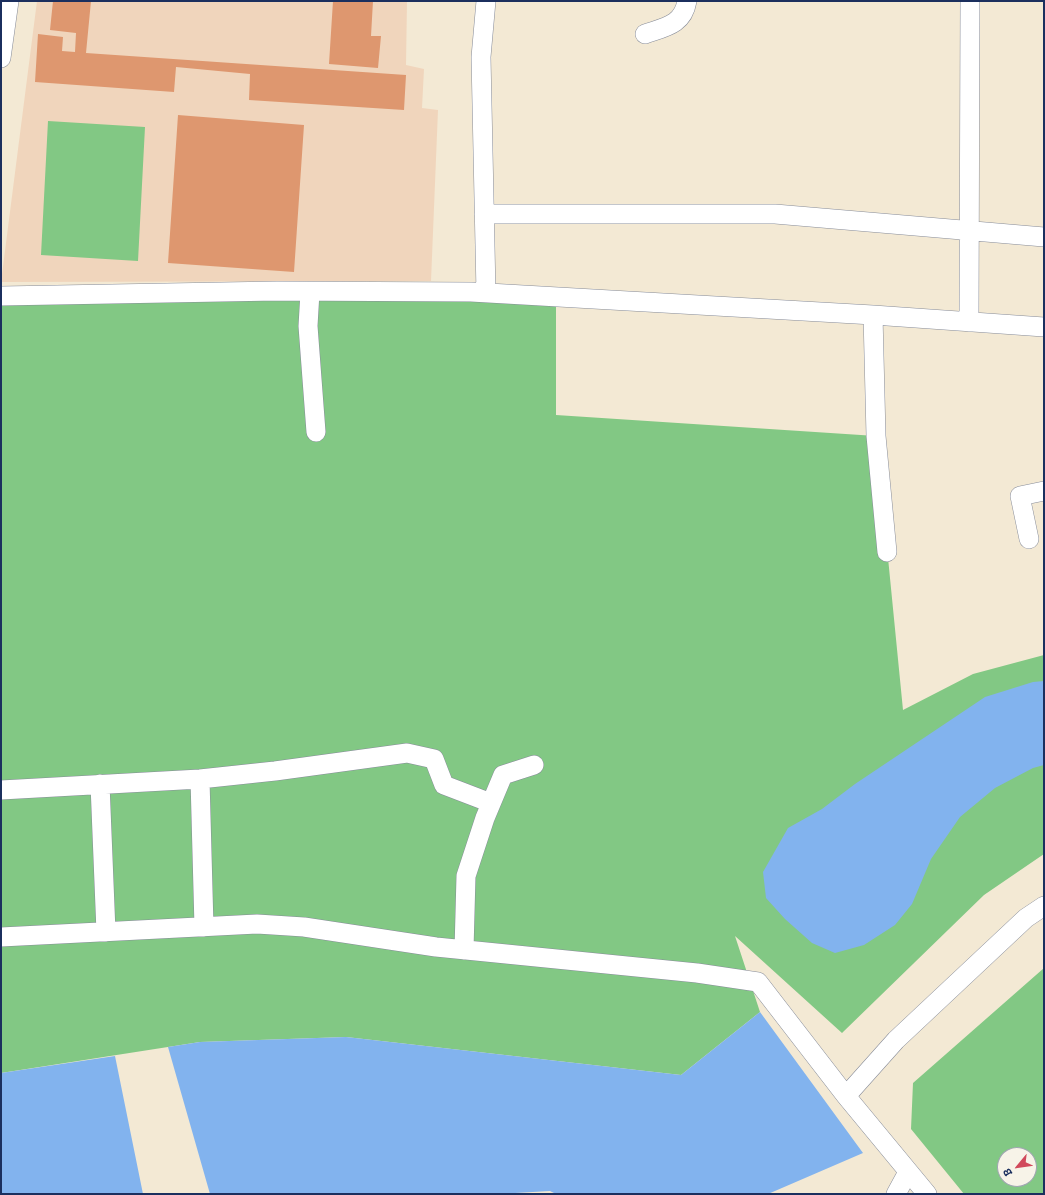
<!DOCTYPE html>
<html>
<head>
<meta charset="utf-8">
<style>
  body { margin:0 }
  #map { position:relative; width:1045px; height:1195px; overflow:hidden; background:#f3e9d4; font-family:Mali,sans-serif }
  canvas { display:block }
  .frame { position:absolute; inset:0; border:2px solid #1b2f5e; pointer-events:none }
  .north { position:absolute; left:997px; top:1147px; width:40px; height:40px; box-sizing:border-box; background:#f7f3e8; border:1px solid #9fa5b1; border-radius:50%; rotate:241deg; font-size:11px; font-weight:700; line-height:16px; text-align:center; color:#1b2f5e }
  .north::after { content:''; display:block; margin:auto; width:14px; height:18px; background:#d1495b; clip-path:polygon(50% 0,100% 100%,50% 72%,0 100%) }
</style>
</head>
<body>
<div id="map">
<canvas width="1045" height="1195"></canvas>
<div class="frame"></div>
<div class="north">B</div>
</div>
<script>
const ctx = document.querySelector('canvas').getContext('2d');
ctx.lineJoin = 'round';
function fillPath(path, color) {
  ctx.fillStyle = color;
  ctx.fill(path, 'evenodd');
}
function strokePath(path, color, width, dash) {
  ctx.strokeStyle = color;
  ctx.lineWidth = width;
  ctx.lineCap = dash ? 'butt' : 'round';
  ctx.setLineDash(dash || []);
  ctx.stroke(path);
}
const built = new Path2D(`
  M37,1H407L406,65L424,69L422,108L438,110L431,281L1,282Z`);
const green = new Path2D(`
  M48,121L145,127L138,261L41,255Z
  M1,296L556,297V415L876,436L903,710L973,674L1044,655V854L984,895L842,1033L735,936L760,1012L681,1075L346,1037L200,1042L1,1073Z
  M1044,968V1194H964L911,1129L913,1083ZM1005,1155H1029V1179H1005Z`);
const water = new Path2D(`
  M1044,681V765L1033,768L995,788L960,817L931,859L912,904L895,925L864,945L835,953L812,943L785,919L766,898L763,872L788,828L822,809L855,784L985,697L1033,682Z
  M760,1012L863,1153L768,1194H556L550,1191L498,1194H210L168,1047L200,1042L346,1037L681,1075Z
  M115,1056L143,1194H1V1073Z`);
const building = new Path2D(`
  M53,1H91L86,53L406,75L404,110L249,100L250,74L176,67L174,92L35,82L38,34L63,37L62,51L75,52L76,33L50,30Z
  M333,1H373L371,36H381L378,68L329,64Z
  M178,115L304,125L294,272L168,263Z`);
const street = new Path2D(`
  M645,34C665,27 683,25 687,1
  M1,58L9,1
  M484,214H775L1044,237
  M310,292L308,326L316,432
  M486,293L481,57L486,1
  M1,296L277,291L471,292L873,315L1044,327
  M873,315L876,436L887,552
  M969,322L970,1
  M1029,539L1020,496L1044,491
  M200,779L204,927
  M100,784L106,932
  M1,790L200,779L275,771L407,753L434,759L444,785L491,803
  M1,937L257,924L304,927L436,947L697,973L758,982L846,1096L927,1194
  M464,950L466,876L485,818L503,775L534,765
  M846,1096L896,1040L1026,918L1044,906
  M896,1194L908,1172`);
fillPath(built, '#f0d5bc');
fillPath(green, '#82c884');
fillPath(water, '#82b3ee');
fillPath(building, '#de976f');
strokePath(street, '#878c99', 20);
strokePath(street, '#fff', 19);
</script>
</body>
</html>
